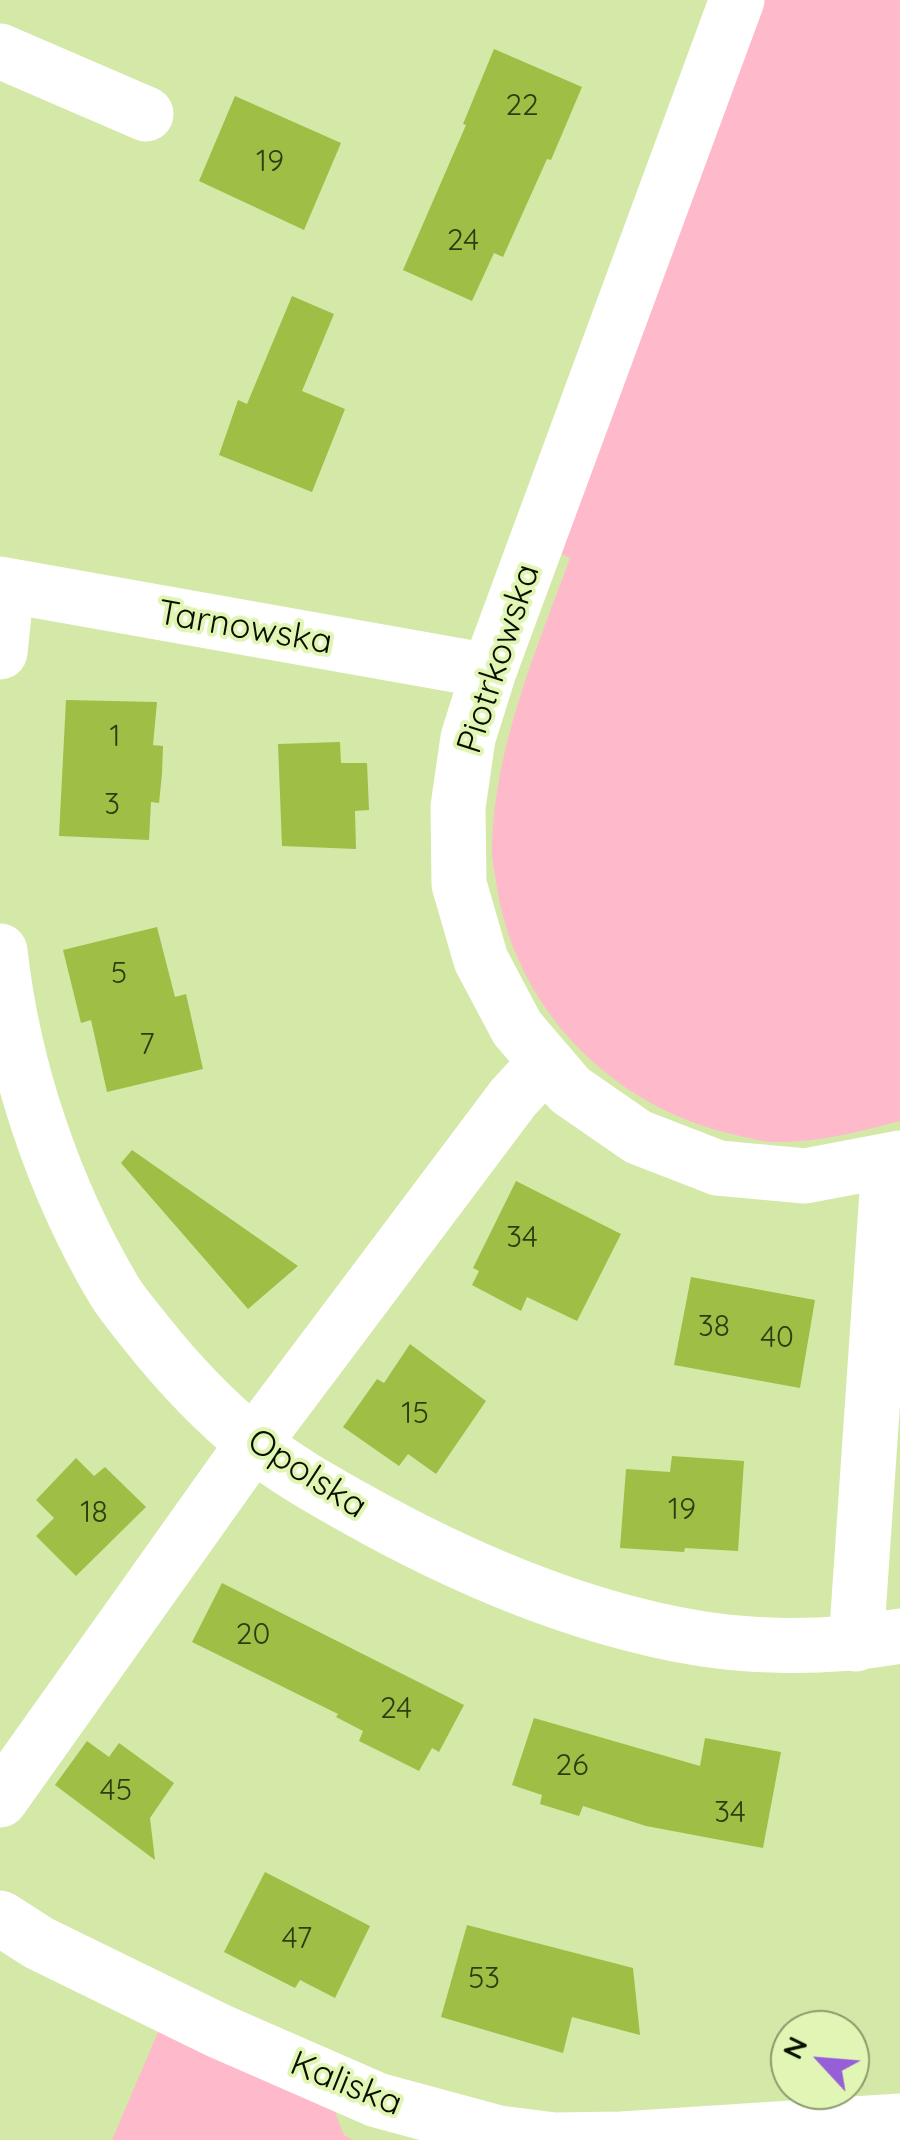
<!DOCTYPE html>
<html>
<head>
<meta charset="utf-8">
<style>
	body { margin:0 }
	#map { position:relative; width:900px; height:2140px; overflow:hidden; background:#d4e9a8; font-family:Quicksand,sans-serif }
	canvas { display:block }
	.north { position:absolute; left:770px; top:2010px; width:100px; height:100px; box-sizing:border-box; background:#e1f6b5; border:2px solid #8b9a6d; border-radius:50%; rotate:296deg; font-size:28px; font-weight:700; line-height:40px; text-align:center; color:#0a1000 }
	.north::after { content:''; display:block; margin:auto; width:35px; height:45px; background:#965fd7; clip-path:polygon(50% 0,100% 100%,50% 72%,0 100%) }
</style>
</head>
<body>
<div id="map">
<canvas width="900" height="2140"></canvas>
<div class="north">N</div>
</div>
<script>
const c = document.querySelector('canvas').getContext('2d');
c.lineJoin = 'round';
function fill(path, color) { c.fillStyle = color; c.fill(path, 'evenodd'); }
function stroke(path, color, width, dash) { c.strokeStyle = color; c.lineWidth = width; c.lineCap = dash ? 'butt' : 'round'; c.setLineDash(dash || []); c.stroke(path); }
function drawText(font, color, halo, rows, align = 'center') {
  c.font = font + ' Quicksand,sans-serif'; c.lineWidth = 8; c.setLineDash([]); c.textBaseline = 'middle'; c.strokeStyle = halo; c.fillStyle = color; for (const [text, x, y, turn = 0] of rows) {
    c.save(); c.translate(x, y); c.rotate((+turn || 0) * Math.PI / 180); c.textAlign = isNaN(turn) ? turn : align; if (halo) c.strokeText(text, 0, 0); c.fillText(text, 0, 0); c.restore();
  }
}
fill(new Path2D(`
	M760,0H900V1121C858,1132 817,1143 773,1142C761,1142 748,1137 736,1135C612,1108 513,1007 496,881C494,869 491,856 492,843C496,743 536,651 570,558L556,552Z
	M161,2025L330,2099L344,2135L353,2140H112Z`), '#feb9cb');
fill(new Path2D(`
	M494,49L582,87L551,160L547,159L503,257L494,253L472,301L403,270L466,125L463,124Z
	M235,96L341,143L304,230L199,181Z
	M292,296L334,314L302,391L345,409L312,492L219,455L238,400L247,404Z
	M66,700L157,702L153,745L163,746L162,774L159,803L151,802L149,840L59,836Z
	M340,742L341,763H367L369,810L355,811L356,849L282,846L278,744Z
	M157,927L175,997L186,994L203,1069L107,1092L91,1020L81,1023L63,950Z
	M132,1150L298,1266L248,1309L121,1163Z
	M516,1181L621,1234L577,1321L527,1297L521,1311L472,1285L479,1271L473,1268Z
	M691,1277L815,1300L800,1388L674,1365Z
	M410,1344L486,1401L436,1474L408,1454L399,1466L343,1427L377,1379L384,1383Z
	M672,1456L744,1461L738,1551L685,1548L684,1552L620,1548L626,1469L670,1472Z
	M76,1458L94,1476L105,1467L146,1507L76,1576L36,1536L54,1518L36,1500Z
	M222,1583L464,1705L439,1752L432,1748L419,1771L359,1741L363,1731L336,1717L338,1714L192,1642Z
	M534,1718L700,1766L705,1738L781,1752L763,1848L646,1826L583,1806L579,1816L540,1804L542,1795L512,1785Z
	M87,1741L109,1757L119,1743L174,1783L150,1818L155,1860L55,1785Z
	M265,1872L370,1926L335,1998L300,1980L295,1988L224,1952Z
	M467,1925L633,1968L640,2035L572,2017L563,2053L441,2017Z`), '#9ebe46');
stroke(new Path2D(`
	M737,0L489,671L468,738L458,807L459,884L481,960L517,1028L570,1090L638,1137L718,1168L805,1176L900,1158
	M0,51L146,114
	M0,584L489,671
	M0,652L7,586
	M0,951C13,1068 54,1190 115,1292C124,1306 136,1320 147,1334C178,1373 213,1410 252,1442C282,1467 319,1488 353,1507C454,1564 561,1611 675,1634C748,1649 827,1649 900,1636
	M856,1644L889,1163
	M0,1800L253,1444L513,1098L546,1062
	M0,1918L39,1943L219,2031L377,2100L499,2133L554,2140L622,2139L900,2121`), '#fff', 55);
drawText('30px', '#2f3c12', null, [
	["22",522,106],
	["19",270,162],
	["24",463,241],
	["1",115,737],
	["3",112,805],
	["5",119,974],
	["7",147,1045],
	["34",522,1238],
	["38",714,1327],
	["40",777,1338],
	["15",415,1414],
	["19",682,1510],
	["18",94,1513],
	["20",253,1635],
	["24",396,1709],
	["26",572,1766],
	["45",116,1791],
	["34",730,1813],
	["47",297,1939],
	["53",484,1979]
]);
drawText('35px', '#0a1000', '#e1f6b5', [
	["Tarnowska",245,628,10],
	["Piotrkowska",499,659,-72],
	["Opolska",307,1474,33],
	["Kaliska",346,2084,22]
]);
</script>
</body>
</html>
